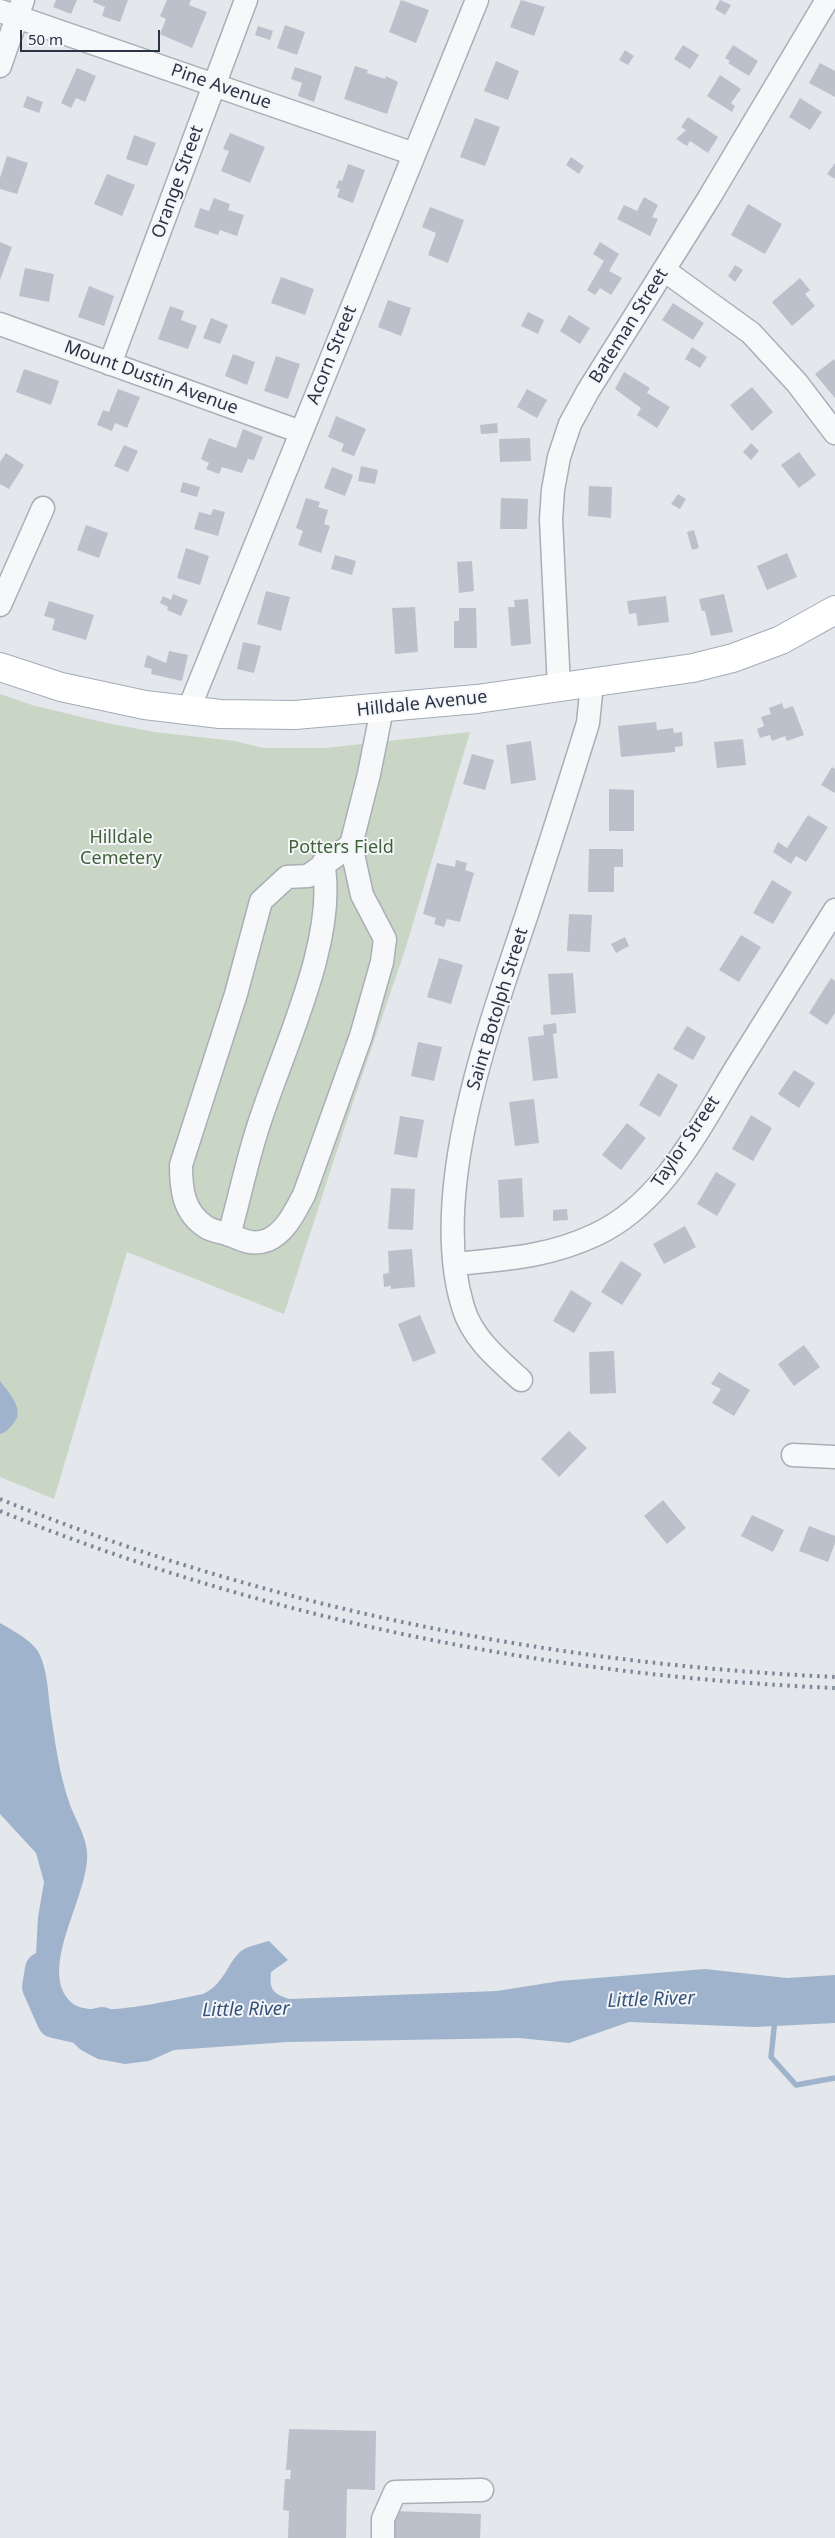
<!DOCTYPE html>
<html>
<head>
<meta charset="utf-8">
<style>
	body { margin:0 }
	#map { position:relative; width:835px; height:2538px; overflow:hidden; background:#e4e7ec; font-family:"Noto Sans",sans-serif }
	canvas { display:block }
	.scale { position:absolute; left:20px; top:30px; width:140px; height:22px; box-sizing:border-box; border:2px solid #2b3445; border-top:0; padding-left:6px; font-size:15px; line-height:18px; white-space:nowrap; color:#2b3445; -webkit-text-stroke:4px #f4f6f9; paint-order:stroke }
</style>
</head>
<body>
<div id="map">
<canvas width="835" height="2538"></canvas>
<div class="scale">50 m</div>
</div>
<script>
const c = document.querySelector('canvas').getContext('2d');
c.lineJoin = 'round';
function fill(path, color) { c.fillStyle = color; c.fill(path, 'evenodd'); }
function stroke(path, color, width, dash) { c.strokeStyle = color; c.lineWidth = width; c.lineCap = dash ? 'butt' : 'round'; c.setLineDash(dash || []); c.stroke(path); }
function drawText(font, color, halo, rows, align = 'center') {
  c.font = font + ' "Noto Sans",sans-serif'; c.lineWidth = 4; c.setLineDash([]); c.textBaseline = 'middle'; c.strokeStyle = halo; c.fillStyle = color; for (const [text, x, y, turn = 0] of rows) {
    c.save(); c.translate(x, y); c.rotate((+turn || 0) * Math.PI / 180); c.textAlign = isNaN(turn) ? turn : align; if (halo) c.strokeText(text, 0, 0); c.fillText(text, 0, 0); c.restore();
  }
}
fill(new Path2D(`
	M0,694L32,705L102,722L154,732L235,741L263,748H325L470,732L405,950L345,1126L284,1314L127,1252L54,1499L0,1477Z`), '#c9d6c5');
fill(new Path2D(`
	M0,1381C9,1393 27,1411 12,1425C9,1429 5,1433 0,1434Z
	M0,1623C12,1630 32,1640 39,1653C47,1669 48,1691 50,1709C55,1741 59,1774 70,1805C76,1821 85,1834 87,1851C91,1894 35,1970 72,2003C92,2020 177,1999 203,1994C227,1983 228,1957 246,1948C253,1945 262,1943 269,1941L288,1960L271,1972C269,1989 273,1994 289,1999L497,1991L560,1981L705,1969L787,1978L835,1975V2023L755,2027L629,2022L569,2043L519,2038L288,2042L174,2050L149,2061L125,2064L98,2059L81,2050L66,2036L34,1990L38,1917L44,1882L36,1853L0,1814Z`), '#9fb4cc');
stroke(new Path2D(`
	M775,2019L771,2057L796,2085L835,2078`), '#9fb4cc', 5.5);
stroke(new Path2D(`
	M42,1969L39,1987L54,2021L85,2028L102,2024`), '#9fb4cc', 34);
fill(new Path2D(`
	M56,0H77L71,14L53,7Z
	M93,0H128L120,22L102,16L105,7L93,2Z
	M167,0H191L189,5L207,12L192,48L160,34L166,19L160,16Z
	M401,0L429,10L416,43L389,32Z
	M521,0L545,7L534,36L510,27Z
	M720,0L731,5L725,15L715,9Z
	M285,25L305,32L297,55L277,48Z
	M258,26L273,31L270,40L255,35Z
	M683,45L699,55L690,69L674,59Z
	M733,45L758,61L749,76L728,63L730,61L725,58Z
	M625,50L634,56L628,65L619,60Z
	M496,61L519,71L508,100L484,91Z
	M820,63L835,71V97L809,83Z
	M355,66L368,70L367,73L385,79L386,76L398,82L387,114L344,99Z
	M295,67L322,76L314,102L298,96L302,83L291,79Z
	M77,68L96,76L85,102L76,98L71,108L61,103Z
	M720,75L741,89L731,103L735,106L732,112L707,96Z
	M27,96L43,102L39,113L23,107Z
	M800,98L822,112L810,130L789,117Z
	M688,117L718,137L708,153L690,141L687,146L676,139L686,130L681,127Z
	M475,118L500,127L485,166L460,157Z
	M230,133L265,147L250,183L221,171L229,151L223,149Z
	M134,135L156,143L147,166L126,159Z
	M7,156L28,163L17,194L0,189V178Z
	M571,157L584,166L579,174L566,165Z
	M835,163V179L827,174Z
	M348,164L365,170L353,203L337,197L340,189L336,188L339,180L342,181Z
	M107,174L135,185L122,216L94,204Z
	M644,197L658,205L652,217L658,219L650,236L617,219L624,205L637,211Z
	M214,198L230,204L228,210L244,215L237,236L220,230L218,235L194,227L200,208L209,211Z
	M748,204L782,224L765,254L731,235Z
	M430,207L464,220L448,263L428,255L436,233L422,227Z
	M0,242L12,247L0,280Z
	M600,242L619,254L609,271L622,278L611,295L600,288L595,295L587,290L604,261L593,254Z
	M735,265L743,270L735,282L728,276Z
	M25,268L54,274L49,302L19,296Z
	M281,277L314,289L305,315L271,303Z
	M800,278L810,290L805,294L815,306L792,326L772,302Z
	M89,286L114,296L104,326L78,317Z
	M388,300L411,308L401,336L378,327Z
	M673,303L704,323L693,340L662,320Z
	M170,306L184,311L181,320L197,326L188,349L158,339Z
	M528,312L544,320L538,334L521,326Z
	M569,315L590,328L580,344L560,331Z
	M211,318L228,325L220,344L203,338Z
	M692,347L707,357L700,368L685,359Z
	M233,354L255,362L247,385L225,376Z
	M276,356L300,364L288,399L264,391Z
	M834,359L835,361V398L815,374Z
	M24,369L59,381L51,405L16,392Z
	M624,372L650,388L647,393L670,407L657,428L637,415L641,408L615,389Z
	M752,387L773,412L752,431L730,405Z
	M118,389L140,397L127,428L115,423L112,431L97,425L103,410L109,412Z
	M527,389L547,400L537,418L517,407Z
	M336,416L366,429L354,456L341,451L344,444L328,437Z
	M497,423L498,433L481,434L480,425Z
	M243,429L263,437L254,460L248,459L242,473L222,467L219,474L206,469L209,463L201,459L209,438L236,448Z
	M530,438L531,461L500,462L499,439Z
	M751,443L759,451L751,460L743,452Z
	M124,445L138,451L128,472L114,466Z
	M799,452L816,475L799,488L781,465Z
	M6,453L24,465L9,489L0,484V462Z
	M361,466L378,470L375,484L358,481Z
	M332,467L353,475L345,496L324,488Z
	M183,482L200,487L197,497L180,492Z
	M589,486L612,487L611,518L588,516Z
	M678,494L686,499L680,509L671,504Z
	M306,498L320,502L318,507L328,510L324,524L330,526L321,553L298,545L303,531L296,528Z
	M501,498L528,499L527,529H500Z
	M213,509L225,512L218,536L194,529L199,512L211,515Z
	M86,525L108,533L99,558L77,550Z
	M694,530L699,548L692,550L687,532Z
	M186,548L209,556L200,585L177,578Z
	M787,553L797,577L767,590L757,566Z
	M335,555L356,561L352,575L331,569Z
	M472,561L474,591L459,593L457,562Z
	M266,591L290,597L281,631L257,624Z
	M173,594L188,600L181,616L167,610L168,607L160,603L163,596L171,600Z
	M724,594L733,632L711,636L705,611H702L699,599Z
	M666,596L669,622L638,626L636,613L629,614L627,601Z
	M528,599L531,644L511,646L508,607H515L514,600Z
	M49,601L94,615L86,640L52,630L55,619L44,616Z
	M415,607L418,652L395,654L392,608Z
	M459,608H476L477,648H454V621H459Z
	M243,642L261,646L254,673L237,669Z
	M169,651L188,655L182,681L151,674L152,669L144,667L147,655L166,663Z
	M782,703L784,709L793,706L804,735L787,741L785,736L772,741L770,735L760,738L757,729L764,726L761,717L771,714L769,708Z
	M656,722L657,730L673,728L674,733L682,732L683,746L675,747V752L621,757L618,726Z
	M743,739L746,765L717,768L714,742Z
	M531,741L536,780L511,784L506,745Z
	M472,754L494,760L485,790L463,784Z
	M832,767L835,769V793L821,785Z
	M609,789L634,790V831H609Z
	M808,815L828,827L806,862L796,856L791,864L773,852L778,842L787,848Z
	M589,849H623V867H614V892H588Z
	M456,860L467,863L465,870L474,873L460,922L447,919L444,927L434,924L436,918L423,914L437,863L455,867Z
	M772,880L792,892L773,924L753,913Z
	M569,914L592,915L590,952L567,951Z
	M741,935L761,947L739,982L719,970Z
	M625,937L629,946L616,953L611,944Z
	M439,958L463,965L451,1004L427,997Z
	M573,973L576,1013L551,1015L548,974Z
	M831,978L835,981V1013L827,1025L809,1013Z
	M556,1023L557,1033L553,1034L558,1078L533,1081L528,1037L544,1035L543,1025Z
	M687,1026L706,1037L693,1060L673,1049Z
	M418,1042L442,1047L434,1081L411,1076Z
	M794,1070L815,1083L799,1108L778,1094Z
	M658,1073L678,1085L660,1117L639,1105Z
	M534,1099L539,1143L515,1146L509,1102Z
	M751,1115L772,1128L753,1161L732,1149Z
	M400,1116L424,1120L417,1158L394,1154Z
	M627,1123L646,1138L621,1170L602,1155Z
	M716,1172L736,1184L717,1216L697,1204Z
	M522,1178L524,1217L500,1218L498,1180Z
	M391,1188L415,1189L413,1230L388,1229Z
	M567,1209L568,1220L553,1221V1210Z
	M685,1226L696,1247L664,1264L653,1244Z
	M412,1249L415,1287L391,1289V1286L384,1287L383,1274L389,1273L388,1251Z
	M621,1261L642,1274L622,1305L601,1292Z
	M571,1290L592,1303L574,1333L553,1321Z
	M420,1315L436,1353L413,1362L398,1324Z
	M804,1345L820,1367L794,1386L778,1364Z
	M614,1351L616,1393L590,1394L589,1352Z
	M719,1372L750,1390L734,1416L712,1403L721,1389L711,1384Z
	M569,1431L587,1448L559,1477L541,1459Z
	M663,1500L686,1528L667,1544L644,1516Z
	M752,1515L784,1530L773,1552L741,1536Z
	M809,1526L835,1536V1543L828,1562L799,1551Z
	M289,2429L376,2431L375,2490L347,2489L346,2538H288L289,2511L283,2510L285,2479H290L291,2470H286Z
	M393,2511L481,2514L480,2538H392Z`), '#bbc0ca');
const minor = new Path2D(`
	M0,11L414,154
	M0,66L23,0
	M664,270L751,333L797,383L835,433
	M0,324L301,432
	M110,364L246,0
	M0,605L43,508
	M559,688L551,519L553,490L559,457L570,424L588,391L709,198L827,0
	M188,711L477,0
	M351,845L308,876L287,877L261,901L236,994L181,1165C181,1189 183,1212 206,1227C212,1231 221,1232 228,1234C242,1240 252,1246 268,1240C286,1232 295,1211 304,1195L361,1036L382,962L385,939L362,895L351,845L369,774L382,709
	M229,1235C240,1197 247,1159 260,1121C283,1049 338,938 323,863
	M456,1264C506,1259 548,1257 595,1235C665,1203 702,1122 741,1060C772,1010 804,960 835,910
	M521,1380C498,1359 472,1338 463,1307C428,1193 489,1027 526,917C547,853 568,788 588,723L592,684
	M793,1455L835,1457
	M383,2538V2519L395,2492L482,2490`);
const major = new Path2D(`
	M0,667L61,687L145,705L220,714L295,715L477,699L693,668L733,658L781,640L835,610`);
stroke(minor, '#a9aeb7', 25);
stroke(major, '#a3abb8', 30);
stroke(minor, '#f7f8fa', 22);
stroke(major, '#fff', 28);
stroke(new Path2D(`
	M0,1499C265,1607 550,1664 835,1677
	M0,1511C264,1619 550,1676 835,1688`), '#7d8696', 4, [2.5, 5]);
drawText('18px', '#2b3445', '#f4f6f9', [
	["Pine Avenue",221,87,19],
	["Orange Street",178,182,-70],
	["Bateman Street",629,326,-58],
	["Acorn Street",332,355,-68],
	["Mount Dustin Avenue",151,378,20],
	["Hilldale Avenue",422,704,-6],
	["Saint Botolph Street",498,1009,-73],
	["Taylor Street",686,1142,-56]
]);
drawText('18px', '#3f6138', '#f4f6f9', [
	["Hilldale",121,838],
	["Cemetery",121,859],
	["Potters Field",341,848]
]);
drawText('italic 19px', '#34527a', '#f4f6f9', [
	["Little River",651,2000,-2],
	["Little River",246,2010,-1]
]);
</script>
</body>
</html>
